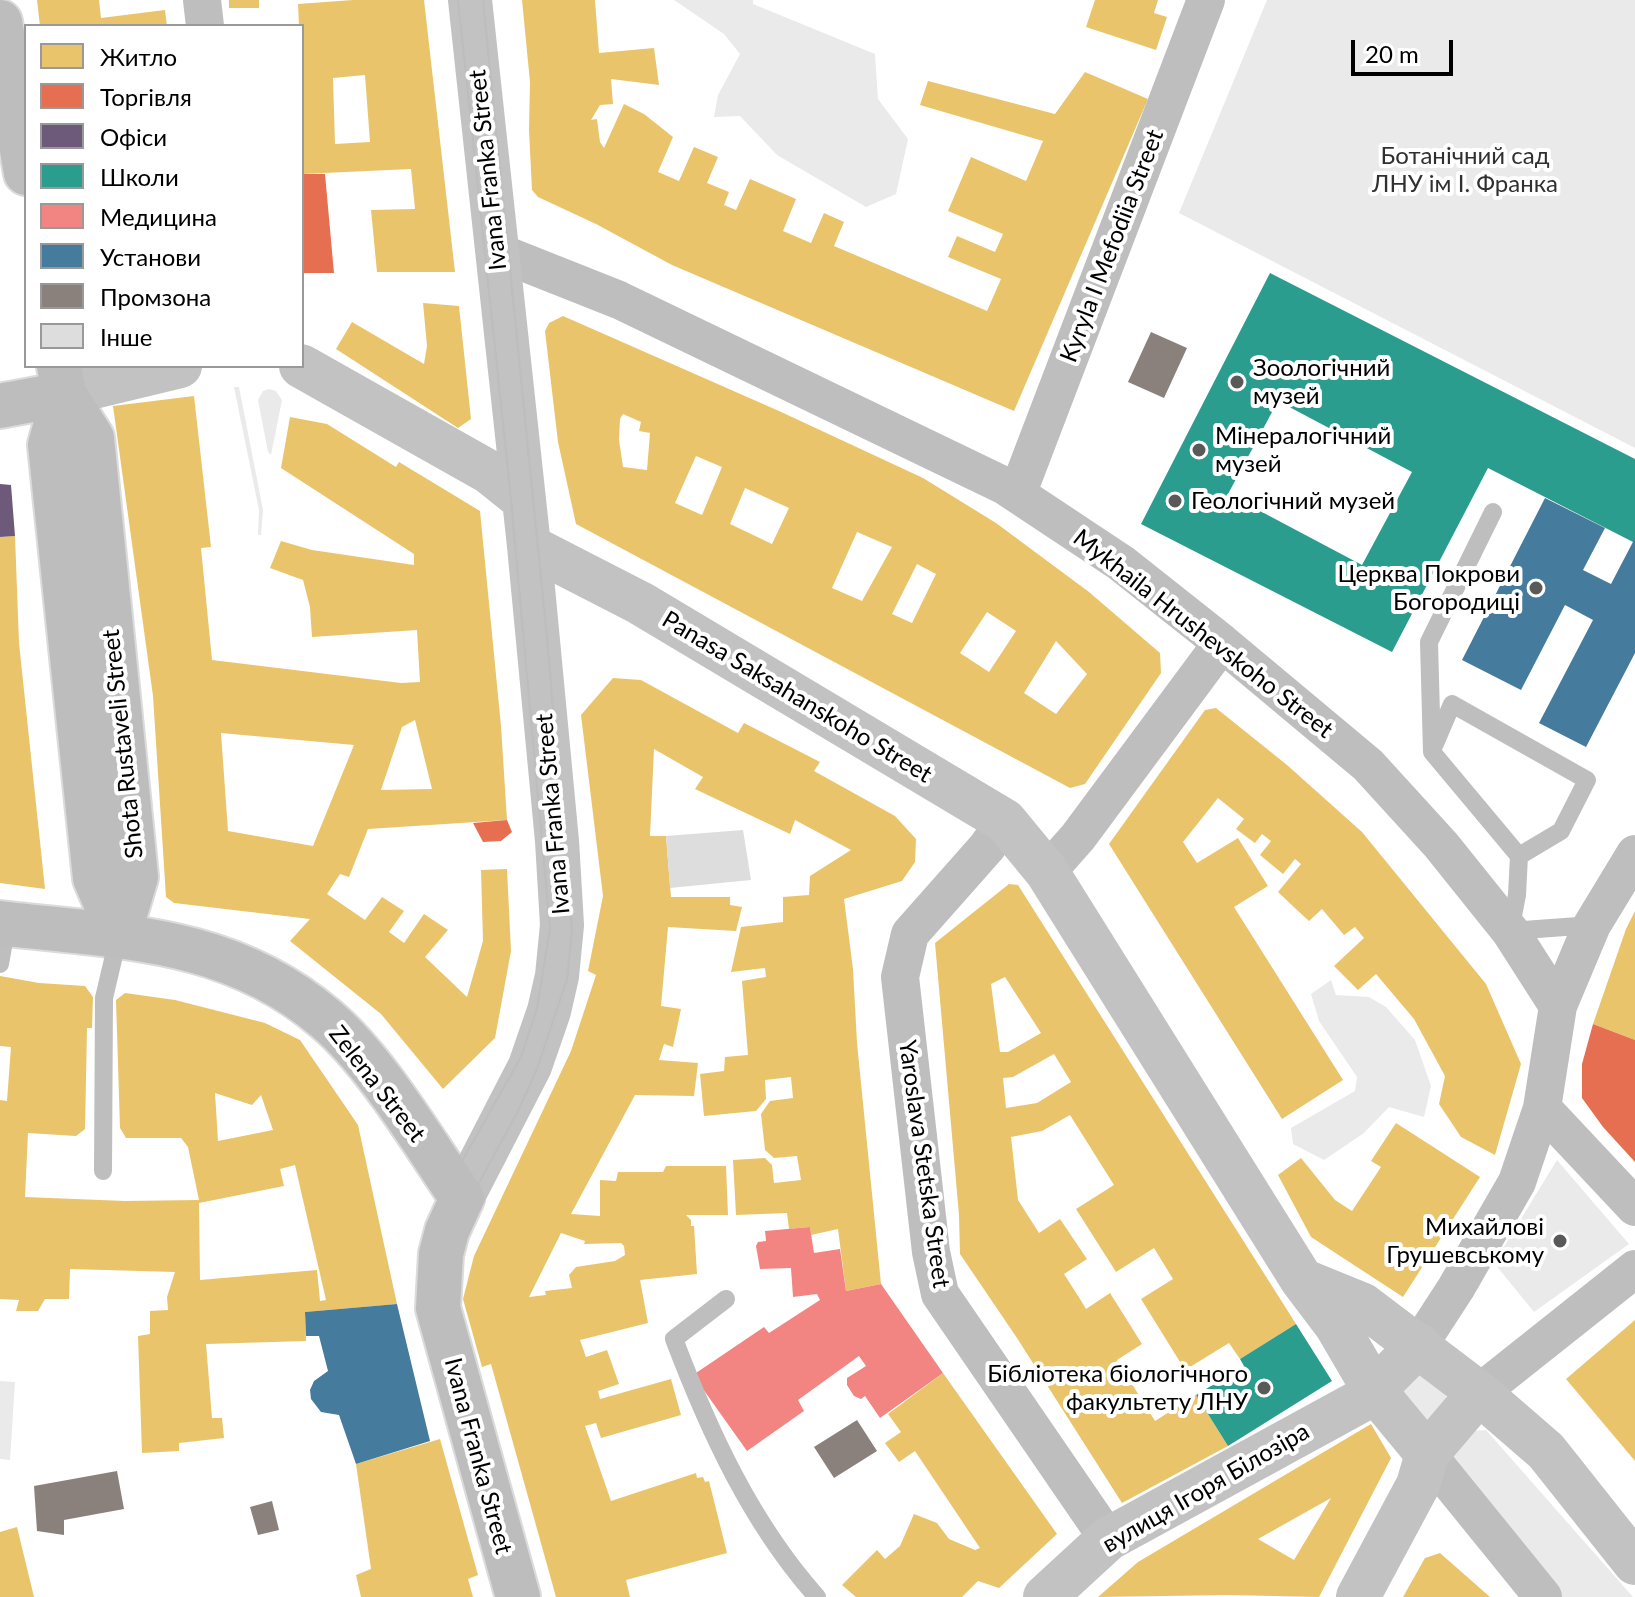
<!DOCTYPE html>
<html>
<head>
<meta charset="utf-8">
<style>
	body { margin:0 }
	#map { position:relative; width:1635px; height:1597px; overflow:hidden; background:#fff; font-family:Lato,sans-serif }
	canvas { display:block }
	.legend { position:absolute; left:24px; top:24px; width:280px; height:344px; box-sizing:border-box; background:#fff; border:2px solid #999; margin:0; padding:10px 14px; list-style:none; font-size:24px; color:#000 }
	.legend li { display:flex; align-items:center; gap:16px; height:40px }
	.legend b { width:40px; border:2px solid #999 }
	.scale { position:absolute; left:1351px; top:40px; width:102px; height:36px; box-sizing:border-box; border:4px solid #000; border-top:0; padding-left:10px; font-size:24px; line-height:28px; white-space:nowrap; color:#000; -webkit-text-stroke:6px #fff; paint-order:stroke }
</style>
</head>
<body>
<div id="map">
<canvas width="1635" height="1597"></canvas>
<ul class="legend">
<li><b style="height:22px;background:#e9c46a"></b>Житло</li>
<li><b style="height:22px;background:#e76f51"></b>Торгівля</li>
<li><b style="height:22px;background:#6d597a"></b>Офіси</li>
<li><b style="height:22px;background:#2a9d8f"></b>Школи</li>
<li><b style="height:22px;background:#f28482"></b>Медицина</li>
<li><b style="height:22px;background:#457b9d"></b>Установи</li>
<li><b style="height:22px;background:#8a817c"></b>Промзона</li>
<li><b style="height:22px;background:#ddd"></b>Інше</li>
</ul>
<div class="scale">20 m</div>
</div>
<script>
const c = document.querySelector('canvas').getContext('2d');
c.lineJoin = 'round';
function fill(path, color) { c.fillStyle = color; c.fill(path, 'evenodd'); }
function stroke(path, color, width, dash) { c.strokeStyle = color; c.lineWidth = width; c.lineCap = dash ? 'butt' : 'round'; c.setLineDash(dash || []); c.stroke(path); }
function drawText(font, color, halo, rows, align = 'center') {
  c.font = font + ' Lato,sans-serif'; c.lineWidth = 8; c.setLineDash([]); c.textBaseline = 'middle'; c.strokeStyle = halo; c.fillStyle = color; for (const [text, x, y, turn = 0] of rows) {
    c.save(); c.translate(x, y); c.rotate((+turn || 0) * Math.PI / 180); c.textAlign = isNaN(turn) ? turn : align; if (halo) c.strokeText(text, 0, 0); c.fillText(text, 0, 0); c.restore();
  }
}
fill(new Path2D(`
	M674,0H753V4L875,54L878,99L908,139L896,194L866,207L777,155L740,116L714,117L718,95L740,54L724,34Z
	M1267,0H1635V448L1179,213Z
	M234,387H239L263,510L261,535H258L259,510Z
	M269,389L276,391L282,400L271,455L268,452L258,400L263,391Z
	M1331,980L1336,995L1369,997L1386,1007L1415,1040L1431,1086L1424,1117L1389,1107L1364,1133L1324,1160L1293,1144L1291,1128L1355,1091L1357,1077L1319,1021L1311,994Z
	M1557,1160L1629,1244L1534,1312L1494,1263Z
	M1415,1372L1446,1389V1402L1429,1421L1404,1414L1403,1379Z
	M0,1381L15,1382L10,1460L0,1459Z
	M1486,1430L1633,1597H1556L1446,1464L1470,1431Z`), '#eaeaea');
fill(new Path2D(`
	M37,0H99L101,18L165,10L167,26H40Z
	M229,0H259V8H229Z
	M353,0H424L455,272H377L371,210L415,209L411,169L302,174V26H299L298,4ZM365,75L370,142L335,144L333,78Z
	M522,0H595L599,53L654,48L659,85L611,79L613,104L600,105L591,120L597,119L600,142L604,148L624,104L644,114L673,137L658,172L679,181L694,147L718,157L707,183L729,192L724,205L736,210L750,179L796,199L783,231L811,243L824,213L844,222L834,246L987,311L1001,279L948,257L957,236L995,252L1003,234L948,211L971,157L1026,181L1043,141L920,105L928,81L1055,114L1085,72L1148,99L1014,411L672,265L596,224L538,197L532,190L529,130L530,82Z
	M1095,0H1158L1154,13L1167,17L1156,50L1086,27Z
	M423,303L459,306L471,419L458,428L336,349L352,322L424,364L427,346Z
	M563,316L779,411L923,478L996,523L1089,592L1160,653L1161,673L1085,784L1070,788L576,524L558,442L545,331L549,323ZM623,414L641,422L639,431L650,433L647,470L623,467L619,440L620,419ZM696,456L722,467L702,515L675,503ZM745,488L789,508L772,544L730,524ZM857,532L892,547L862,601L832,588ZM917,564L936,574L912,623L892,614ZM987,612L1016,631L989,672L960,653ZM1056,641L1087,674L1056,714L1024,693Z
	M194,396L211,547L201,548L212,660L401,683L420,682L417,630L312,637L310,607L303,580L270,568L281,541L312,550L414,565V554L281,468L290,417L327,424L396,467L399,462L480,511L501,726L507,820L368,829L349,877L340,874L327,894L365,920L382,897L404,911L389,932L404,943L424,914L448,930L425,957L467,997L483,941L481,870L507,869L511,951L495,1038L443,1089L381,1014L290,941L310,919L174,903L166,897L153,696L113,406ZM415,720L432,789L381,790L402,727ZM221,733L354,745L313,846L228,831Z
	M15,536L19,643L45,889L0,883V537Z
	M613,678L641,680L738,733L744,723L820,762L814,771L895,816L916,839L915,862L902,881L844,899L853,969L857,1043L881,1284L846,1291L838,1229L811,1235L810,1227L789,1229L787,1213L736,1215L733,1160L765,1158L772,1165L774,1183L801,1180L797,1156L774,1158L765,1150L761,1114L770,1101L793,1098L791,1077L765,1080L766,1099L756,1111L704,1116L700,1074L724,1071L725,1057L748,1055L742,981L766,977L765,968L731,972L741,927L783,922V897L809,895L810,876L851,850L795,820L790,834L695,789L703,777L654,749L650,836H666L671,897H730V905L742,907L736,931L668,927L661,1006L681,1009L673,1047L664,1044L659,1060L698,1063L694,1096L635,1095L571,1214L600,1216V1180L616,1181L618,1172H663L666,1166H726L728,1215H686L691,1220V1226H694L697,1274L640,1280L648,1323L580,1340L586,1357L607,1350L619,1384L598,1391L600,1399L671,1379L681,1415L601,1438L596,1423L585,1426L611,1501L696,1473L697,1478L703,1477L705,1482L709,1481L727,1553L626,1580L630,1597H556L491,1364L482,1367L463,1299L474,1256L571,1051L596,975L588,971L603,896L581,715ZM561,1233L585,1241L584,1244L621,1243L624,1246L625,1255L615,1261L576,1267L569,1275L572,1288L545,1291L546,1295L529,1297Z
	M1216,708L1287,765L1362,832L1486,984L1521,1064L1495,1155L1461,1137L1439,1104L1445,1076L1414,1019L1376,974L1358,990L1334,966L1364,938L1355,927L1344,935L1322,909L1309,921L1297,910L1278,892L1301,864L1295,859L1283,874L1260,855L1271,841L1262,834L1255,843L1236,829L1244,819L1218,798L1183,842L1197,863L1238,838L1268,886L1234,907L1343,1080L1282,1119L1109,844L1205,710Z
	M1009,884L1018,885L1296,1324L1240,1359L1229,1343L1185,1370L1141,1299L1173,1279L1154,1248L1116,1272L1076,1209L1114,1185L1070,1115L1042,1131L1011,1137L1018,1200L1039,1233L1060,1219L1087,1259L1064,1274L1080,1299L1086,1309L1110,1293L1142,1344L1117,1360L1155,1421L1196,1395L1228,1446L1122,1503L1017,1338L960,1254L959,1215L935,943ZM1005,977L1041,1033L1008,1052H1000L991,984ZM1054,1054L1071,1082L1037,1103L1006,1108L1003,1078L1013,1077Z
	M1635,911V1040L1593,1024L1626,929Z
	M0,976L39,983L85,986L93,997L92,1028H87L85,1129L76,1136L28,1133L25,1197L125,1201L199,1200L188,1147L181,1138H126L120,1128L116,1000L125,993L175,1000L265,1023L300,1040L358,1125L397,1304L305,1312L306,1341L206,1344L212,1418H222L224,1438L179,1443V1451L142,1453L138,1336L150,1334V1311L168,1310L167,1297L175,1272L70,1269L69,1299H45L38,1311H16L19,1300L0,1299V1100L7,1101L11,1047L0,1046ZM215,1093L252,1105L261,1095L273,1130L218,1141ZM295,1165L326,1300L320,1301L317,1270L200,1280L199,1203L284,1186L280,1169Z
	M1396,1123L1480,1177L1403,1297L1311,1237L1278,1175L1301,1158L1335,1200L1352,1211L1381,1167L1371,1161Z
	M1635,1320V1461L1566,1379Z
	M943,1373L1057,1534L999,1588L978,1581L962,1597H856L842,1585L877,1550L885,1559L900,1546L914,1514L937,1523L949,1539L975,1550L980,1548L915,1451L899,1462L885,1443L901,1432L888,1414Z
	M1371,1424L1391,1458L1319,1597L1228,1595L1098,1597L1138,1562ZM1331,1498L1294,1560L1258,1539Z
	M440,1439L478,1575L468,1579L473,1597H361L356,1575L371,1569L356,1464Z
	M17,1527L34,1597H0V1532Z
	M1440,1553L1490,1597H1403L1425,1558Z`), '#e9c46a');
fill(new Path2D(`
	M302,174H325L334,273H302Z
	M507,820L512,832L501,841L483,842L473,823Z
	M1593,1024L1635,1040V1162L1603,1127L1582,1098V1064Z`), '#e76f51');
fill(new Path2D(`
	M0,484L11,485L15,536L0,537Z`), '#6d597a');
fill(new Path2D(`
	M1270,273L1635,459V543L1488,468L1392,652L1141,524ZM1278,401L1412,472L1362,565L1228,494Z
	M1296,1324L1332,1381L1228,1446L1196,1395L1244,1366L1240,1359Z`), '#2a9d8f');
fill(new Path2D(`
	M810,1227L814,1253L840,1249L846,1291L881,1284L943,1373L880,1418L865,1396L861,1399L854,1396L847,1385V1378L866,1366L859,1356L798,1400L804,1411L747,1451L693,1375L764,1327L769,1333L820,1300L817,1294L793,1297L791,1268L760,1269L756,1246L758,1242L766,1241L765,1231Z`), '#f28482');
fill(new Path2D(`
	M1545,498L1605,528L1583,570L1611,584L1635,538V653L1586,747L1539,723L1593,620L1565,605L1521,690L1462,660Z
	M397,1304L430,1441L356,1464L339,1415L321,1412L311,1399L310,1390L314,1381L328,1371L319,1336H306L305,1312Z`), '#457b9d');
fill(new Path2D(`
	M1151,332L1187,348L1164,398L1128,382Z
	M857,1420L877,1451L834,1478L814,1447Z
	M117,1471L124,1509L64,1520V1535L37,1531L34,1486Z
	M272,1501L279,1530L258,1535L250,1507Z`), '#8a817c');
fill(new Path2D(`
	M743,830L751,880L670,888L666,836Z`), '#ddd');
const primary = new Path2D(`
	M0,22L26,173
	M59,366L64,394L92,438L136,877L119,934
	M64,394L50,445L95,878L119,934
	M0,406L64,394
	M0,923C120,937 229,936 326,1019C376,1061 424,1143 462,1198L447,1231L441,1254L438,1308L518,1597`);
stroke(primary, '#dbdbdb', 48);
stroke(new Path2D(`
	M1493,512L1429,642L1432,752L1519,856L1517,895L1510,931L1592,925
	M1434,746L1452,704L1587,780L1561,831L1519,856
	M0,964L7,924
	M103,1171L104,998L119,934
	M726,1299L674,1339C709,1431 751,1523 817,1597`), '#bebebe', 18);
stroke(new Path2D(`
	M202,0L205,26
	M498,252L619,300L1005,486L1121,563L1222,643L1368,765L1441,845L1510,931L1558,1006
	M1018,492L1206,0
	M1005,821L987,847L910,934L900,977L931,1252L940,1294L1108,1539
	M1047,872L1078,837L1222,643
	M1542,1108L1635,1207
	M1419,1345L1456,1288L1517,1182L1542,1108L1558,1006L1592,925L1635,854
	M1479,1393L1635,1269
	M1427,1454L1543,1597`), '#bebebe', 38);
stroke(new Path2D(`
	M301,366L489,472L524,500
	M64,394L180,366
	M529,546L640,603L1005,821L1047,872L1302,1280L1336,1325L1374,1390L1427,1454
	M462,1198L530,1066L549,1011L557,976L562,925L557,841L529,546L470,0
	M1304,1281L1363,1305L1479,1393L1546,1451L1635,1563
	M1045,1597L1108,1539L1366,1398L1419,1345
	M1358,1597L1418,1485L1427,1454L1479,1393`), '#c2c2c2', 44);
stroke(primary, '#bdbdbd', 44);
stroke(new Path2D(`
	M458,0L510,489L550,929L537,1008L521,1057L448,1186L433,1221L426,1249L424,1284L505,1597
	M483,0L547,638L572,931L567,979L537,1069L518,1111L472,1196L450,1249L445,1282L450,1314L534,1597`), '#bdbdbd', 2);
for (const [x, y, r, color] of [
	[1237,382,8,"#595959"],
	[1199,450,8,"#595959"],
	[1175,501,8,"#595959"],
	[1536,588,8,"#595959"],
	[1560,1241,8,"#595959"],
	[1264,1388,8,"#595959"]
]) { const dot = new Path2D(); dot.arc(x, y, r, 0, 2 * Math.PI); c.fillStyle = color; c.fill(dot); stroke(dot, '#fff', 3); }
drawText('24px', '#303030', '#fff', [
	["Ботанічний сад",1465,156],
	["ЛНУ ім І. Франка",1465,184]
]);
drawText('24px', '#000', '#fff', [
	["Ivana Franka Street",488,170,-96],
	["Kyryla I Mefodiia Street",1112,246,-69],
	["Mykhaila Hrushevskoho Street",1203,634,38],
	["Panasa Saksahanskoho Street",797,697,31],
	["Shota Rustaveli Street",123,744,-96],
	["Ivana Franka Street",553,814,-95],
	["Zelena Street",377,1084,52],
	["Yaroslava Stetska Street",924,1164,82],
	["Ivana Franka Street",478,1456,75],
	["вулиця Ігоря Білозіра",1206,1488,-30]
]);
drawText('24px', '#000', '#fff', [
	["Зоологічний",1253,368],
	["музей",1253,396],
	["Мінералогічний",1215,436],
	["музей",1215,464],
	["Геологічний музей",1191,501],
	["Церква Покрови",1520,574,"right"],
	["Богородиці",1520,602,"right"],
	["Михайлові",1544,1227,"right"],
	["Грушевському",1544,1255,"right"],
	["Бібліотека біологічного",1248,1374,"right"],
	["факультету ЛНУ",1248,1402,"right"]
], 'left');
</script>
</body>
</html>
